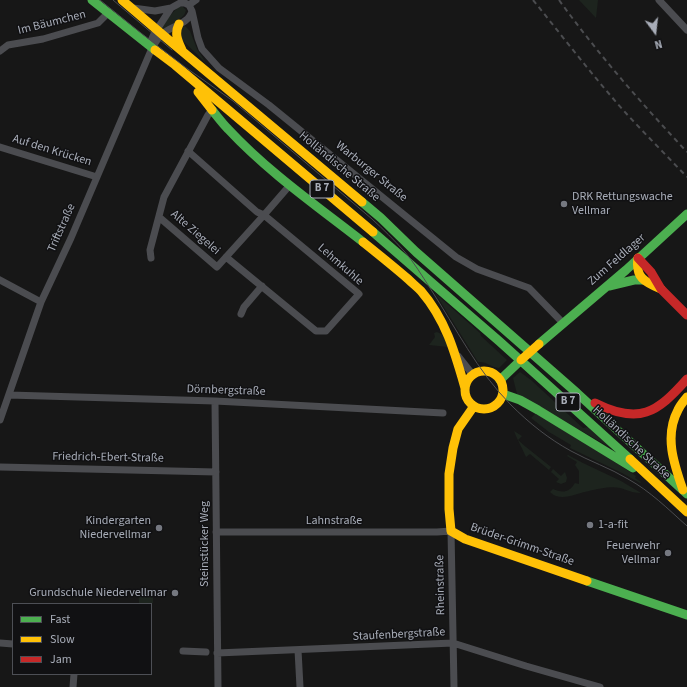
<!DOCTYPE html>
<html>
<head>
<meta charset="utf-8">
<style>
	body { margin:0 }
	#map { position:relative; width:687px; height:687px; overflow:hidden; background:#171717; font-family:"Source Sans 3",sans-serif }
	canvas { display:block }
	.legend { position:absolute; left:12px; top:603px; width:140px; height:72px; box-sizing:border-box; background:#111113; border:1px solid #4d4f55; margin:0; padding:5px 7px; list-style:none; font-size:12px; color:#a8adb8 }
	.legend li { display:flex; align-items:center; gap:8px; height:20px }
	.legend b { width:20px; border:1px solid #4d4f55 }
	.north { position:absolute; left:635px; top:12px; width:40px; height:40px; -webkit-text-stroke:3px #111113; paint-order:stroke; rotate:165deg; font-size:11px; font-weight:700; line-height:16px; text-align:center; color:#a8adb8 }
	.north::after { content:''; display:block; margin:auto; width:14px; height:18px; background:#a8adb8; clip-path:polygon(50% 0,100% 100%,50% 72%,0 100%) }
</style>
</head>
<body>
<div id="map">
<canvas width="687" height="687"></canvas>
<ul class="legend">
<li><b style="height:5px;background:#4caf50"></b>Fast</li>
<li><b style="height:5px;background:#ffc107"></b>Slow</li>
<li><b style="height:5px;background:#c62828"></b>Jam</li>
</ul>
<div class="north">N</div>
</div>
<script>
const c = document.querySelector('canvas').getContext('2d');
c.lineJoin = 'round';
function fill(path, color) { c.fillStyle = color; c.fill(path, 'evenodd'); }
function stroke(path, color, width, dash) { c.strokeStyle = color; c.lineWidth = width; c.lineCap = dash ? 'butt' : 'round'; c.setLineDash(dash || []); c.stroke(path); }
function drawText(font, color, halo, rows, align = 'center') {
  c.font = font + ' "Source Sans 3",sans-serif'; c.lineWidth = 3; c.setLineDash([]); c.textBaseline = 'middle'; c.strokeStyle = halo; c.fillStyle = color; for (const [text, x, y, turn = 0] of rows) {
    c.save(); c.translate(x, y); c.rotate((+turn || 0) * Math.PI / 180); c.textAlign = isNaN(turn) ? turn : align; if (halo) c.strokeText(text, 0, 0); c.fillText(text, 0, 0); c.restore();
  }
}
fill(new Path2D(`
	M579,0H598L596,18Z
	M178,7H183L186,10C185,13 185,14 183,16C180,19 166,29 163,29L162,27L168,18Z
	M185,26L190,31L197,49L206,63L180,38L181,27Z
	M435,293L480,333L481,336L507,360L499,368C490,367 487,361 478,362Z
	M437,332C444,334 445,340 448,347L429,345L435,337L434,333Z
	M520,372L531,380L583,428L588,427L613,449L517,394L513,378Z
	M536,413L621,466L636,476L635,478L641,482L640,483L622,473L570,448L571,445L549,432L531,418Z
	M514,431L522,436L518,440L526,447L551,467L549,470L530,454L526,457L516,436Z
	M568,455L583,463L621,481L641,493C632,493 628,490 620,488C611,486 598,489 589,491C576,493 561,503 550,492L553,489C562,493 569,493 575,483L579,484V471L575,465L577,462L567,456Z
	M553,469L561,476L565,472L567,478L566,482L561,484L556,482L559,479L551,472Z
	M138,589H150L153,596V603H139Z`), '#1d241e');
stroke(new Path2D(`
	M659,0L687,30
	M189,5L196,0
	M133,8L155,11L171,8
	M192,11L198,38L202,49L219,68L269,105L456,257L477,269L529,288L563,323
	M0,51L8,45L43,39L98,23L108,13
	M0,147L97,177
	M159,217L217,267L264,215L257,212L188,151
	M226,257L316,331H326L359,294L264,215L290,185
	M151,258L150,250L164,197L208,115L212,110
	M0,280L41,302
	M241,314L244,307L262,286
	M458,356L473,375
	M9,395L215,401L443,413
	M215,401L218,687
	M0,420L41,302L71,238L152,48C155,43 158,38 162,34C171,26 189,24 192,11L189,5L185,3H180L171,8L154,34L151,41L152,48
	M0,467L216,472
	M216,532H437L451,531L454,687
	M0,643L13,644
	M298,650L300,687
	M183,651L206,652
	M217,653L453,643L526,666L600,687
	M73,687L74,674`), '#4b4c50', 7);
stroke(new Path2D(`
	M92,0L155,50
	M212,110C217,116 222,123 228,129C268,172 317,206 363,242
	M362,202L381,218L416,252L577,393L687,494
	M373,232L499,341L630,459
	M609,286L634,280H643
	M539,344L626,270L687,214
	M500,380L521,360
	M503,394L520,400L538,410L633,468
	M587,581L687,615`), '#4caf50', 9);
stroke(new Path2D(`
	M122,0L170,41
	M179,24C174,34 178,41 182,50
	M170,41L362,202
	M155,50L175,65L373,232
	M198,92L212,110
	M363,242C378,254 393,266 408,279C412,283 417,287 421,291C446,320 455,353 465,388
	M638,258C635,278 645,282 661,289
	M465 390a19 19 0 1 1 38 0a19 19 0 1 1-38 0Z
	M474,406L458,429L453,448L449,474V509L451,531L465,539L587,581
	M630,459L687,512
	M683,490C674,464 664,436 678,410C680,405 684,401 687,397`), '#ffc107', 9);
stroke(new Path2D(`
	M638,258L651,272L661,289L687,315
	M595,403C639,425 657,413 687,379`), '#c62828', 9);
stroke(new Path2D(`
	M100,0L141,33L185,67L233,101L372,219C383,229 394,240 404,251C414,262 422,276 430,288C456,328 477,371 511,405C529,423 549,439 571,451C589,461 610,468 628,479C650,491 668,509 687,526
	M113,0L172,50`), '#4b4c4f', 1);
stroke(new Path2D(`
	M533,0C563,37 592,75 624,111C644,133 666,155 687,177
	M559,0C598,54 642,104 687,152`), '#4b4c4f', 2, [5, 4]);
stroke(new Path2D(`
	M521,360L539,344`), '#ffc107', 9);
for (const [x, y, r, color] of [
	[564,204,4,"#757880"],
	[590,525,4,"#757880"],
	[159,528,4,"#757880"],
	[668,553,4,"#757880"],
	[175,593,4,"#757880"]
]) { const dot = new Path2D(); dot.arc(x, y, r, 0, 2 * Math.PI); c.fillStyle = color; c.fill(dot); stroke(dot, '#111113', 1.5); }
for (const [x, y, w] of [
	[322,189,24],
	[568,402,24]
]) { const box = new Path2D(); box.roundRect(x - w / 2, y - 9, w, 18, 3); c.fillStyle = '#111113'; c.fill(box); stroke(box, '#a8adb8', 1); }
drawText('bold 11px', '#a8adb8', null, [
	["B 7",322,189],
	["B 7",568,402]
]);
drawText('12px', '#a8adb8', '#111113', [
	["Im Bäumchen",52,23,-14],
	["Auf den Krücken",52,151,17],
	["Holländische Straße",339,167,40],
	["Warburger Straße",371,172,39],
	["Triftstraße",62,228,-66],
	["Alte Ziegelei",195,233,41],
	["Zum Feldlager",617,260,-41],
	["Lehmkuhle",340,265,41],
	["Dörnbergstraße",226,391,2],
	["Holländische Straße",631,443,43],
	["Friedrich-Ebert-Straße",108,458,1],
	["Lahnstraße",334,521],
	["Steinstücker Weg",205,544,-90],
	["Brüder-Grimm-Straße",522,545,19],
	["Rheinstraße",441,585,-91],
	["Staufenbergstraße",399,635,-3]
]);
drawText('12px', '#a8adb8', '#111113', [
	["DRK Rettungswache",572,197,"left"],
	["Vellmar",572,211,"left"],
	["Kindergarten",151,521],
	["Niedervellmar",151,535],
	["1-a-fit",598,525,"left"],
	["Feuerwehr",660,546],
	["Vellmar",660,560],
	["Grundschule Niedervellmar",167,593]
], 'right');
</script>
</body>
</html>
